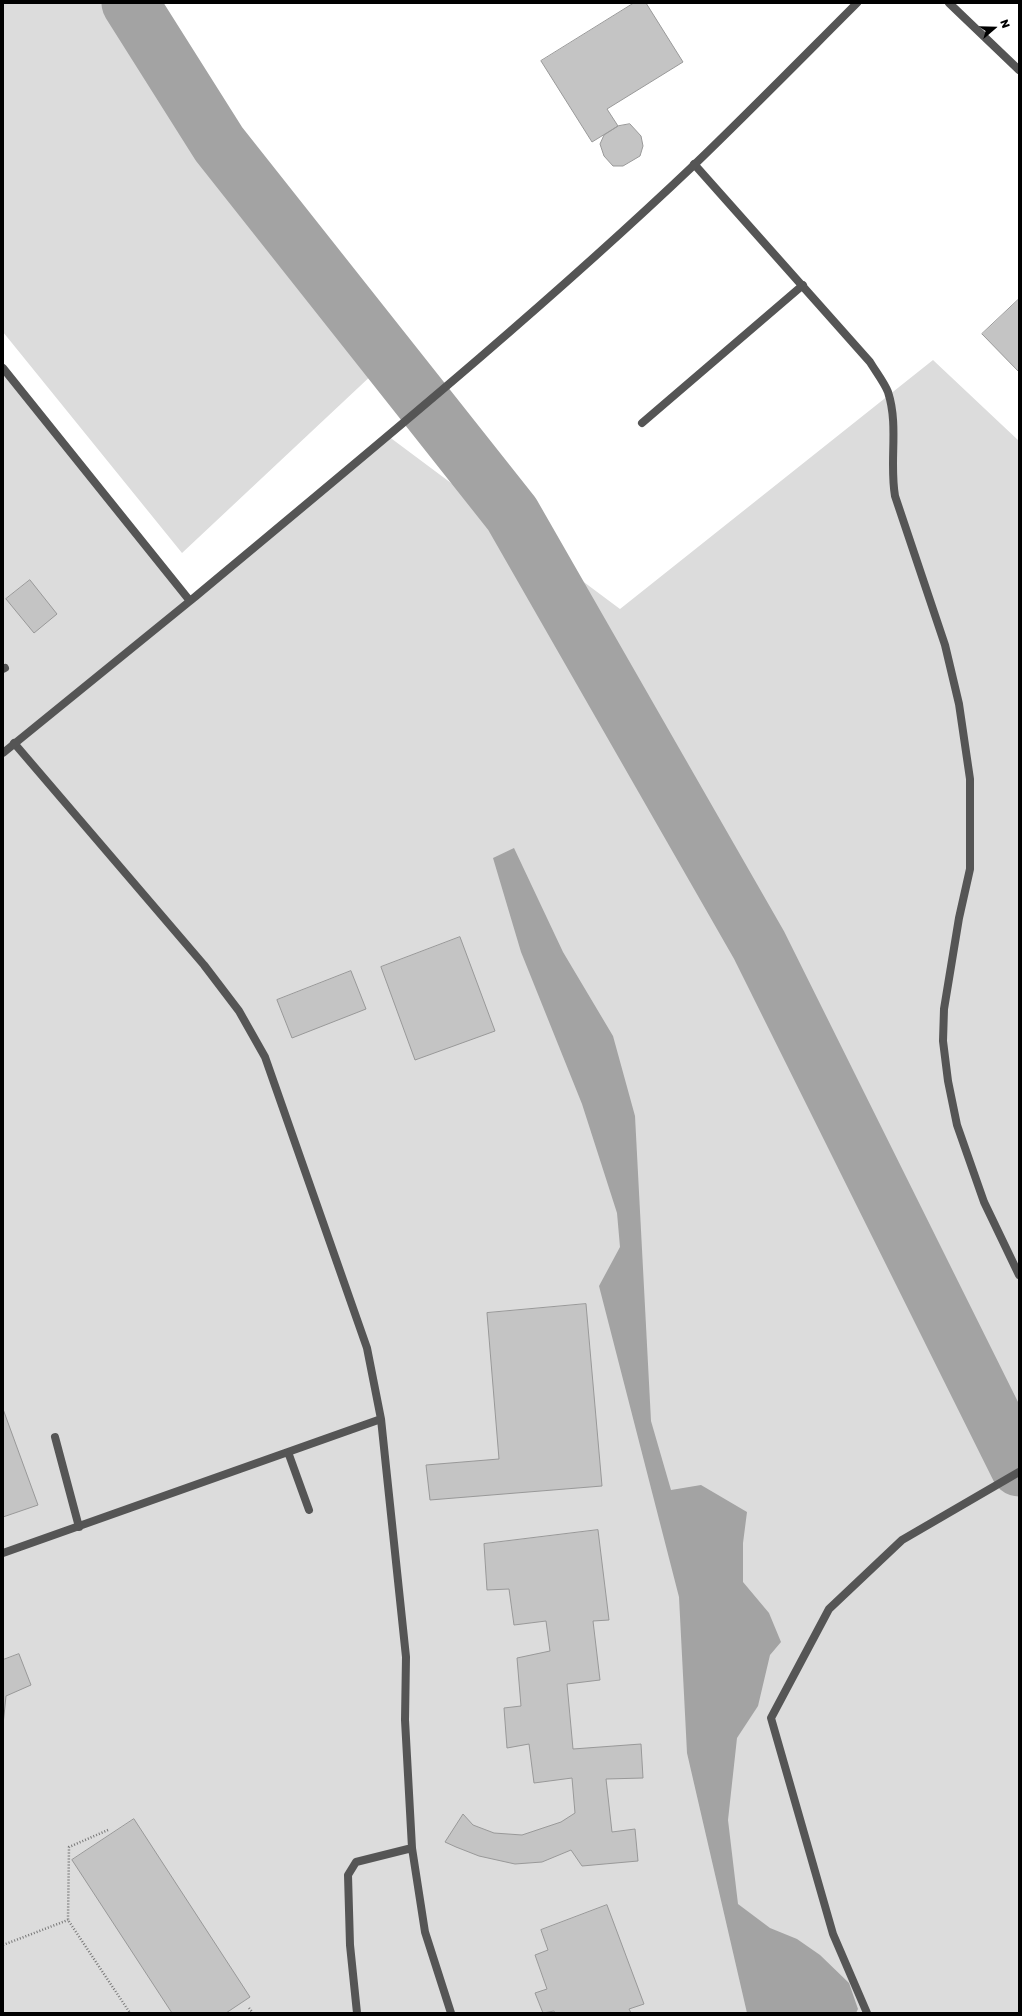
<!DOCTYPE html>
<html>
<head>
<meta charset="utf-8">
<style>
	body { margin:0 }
	#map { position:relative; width:1022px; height:2016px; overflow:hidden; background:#fff; font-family:"Golos Text",sans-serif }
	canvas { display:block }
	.frame { position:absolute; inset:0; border:4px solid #000; pointer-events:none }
	.north { position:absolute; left:974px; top:8px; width:40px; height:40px; -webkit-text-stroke:3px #fff; paint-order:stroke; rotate:70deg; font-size:11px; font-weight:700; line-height:16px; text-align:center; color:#000 }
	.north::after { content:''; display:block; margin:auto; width:14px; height:18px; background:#000; clip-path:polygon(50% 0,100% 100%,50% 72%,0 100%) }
</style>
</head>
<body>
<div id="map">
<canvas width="1022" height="2016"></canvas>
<div class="frame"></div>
<div class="north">N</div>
</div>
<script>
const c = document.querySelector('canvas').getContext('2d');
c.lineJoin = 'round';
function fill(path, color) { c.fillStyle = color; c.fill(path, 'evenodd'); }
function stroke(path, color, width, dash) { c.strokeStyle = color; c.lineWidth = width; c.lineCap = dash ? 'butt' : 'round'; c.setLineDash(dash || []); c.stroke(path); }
fill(new Path2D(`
	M3,3H107L375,372L182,553L3,332Z
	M933,360L1019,441V2013H3V368L190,601L388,436L620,609Z`), '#dcdcdc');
fill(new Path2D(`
	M514,848L563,952L613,1036L635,1116L651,1421L671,1490L701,1485L747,1512L743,1543V1582L769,1613L781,1642L770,1655L758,1706L737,1738L728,1820L738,1904L770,1928L797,1939L820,1955L849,1983L858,2009L856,2013H747L687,1753L679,1597L599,1286L620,1247L617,1213L582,1104L521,952L493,858Z`), '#a3a3a3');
stroke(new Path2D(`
	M130,3L219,144L512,514L759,945L1019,1468`), '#a3a3a3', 57);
const building = new Path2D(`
	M634,3H646L683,62L607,109L618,126L592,142L541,61Z
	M630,124L641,136L643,146L640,156L623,166H613L604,156L600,144L604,135L618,126Z
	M1019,299V372L982,334Z
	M30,580L57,614L34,633L6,599Z
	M460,937L495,1031L415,1060L381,967Z
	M351,971L366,1009L292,1038L277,1000Z
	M586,1304L602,1486L430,1500L426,1465L499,1459L487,1313Z
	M3,1409L38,1505L3,1517Z
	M598,1530L609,1620L593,1621L600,1680L567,1684L573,1749L641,1744L643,1778L606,1779L612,1832L635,1829L638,1861L582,1866L571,1850L542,1862L515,1864L479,1856L456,1847L445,1842L463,1814L473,1825L494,1833L522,1835L561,1822L575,1813L572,1778L534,1783L529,1744L507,1748L504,1708L521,1706L517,1658L550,1651L546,1621L514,1625L509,1589L487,1590L484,1544Z
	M19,1654L31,1685L6,1696L3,1725V1660Z
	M134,1819L250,1997L226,2013H172L72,1860Z
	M607,1905L644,2004L629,2009L631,2013H555L554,2011L543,2013L535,1993L547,1989L535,1955L548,1950L541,1930Z`);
fill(building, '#c4c4c4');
stroke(building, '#999', 1);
stroke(new Path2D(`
	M108,1830L69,1847L68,1920L130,2013
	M3,1945L68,1920
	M249,2008L253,2013`), '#777', 2.5, [1, 2]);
stroke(new Path2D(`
	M694,164L870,362C876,372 884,382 888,392C899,426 889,461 895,496L945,645L959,704L970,779V869L959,918L944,1009L943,1041L948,1081L957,1125L984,1202L1019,1275
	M642,423L803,285
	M3,669L5,668
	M14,743L204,965L239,1011L265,1057L367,1348L381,1419L406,1657L405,1720L412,1848L425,1932L451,2013
	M55,1437L79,1527
	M288,1452L309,1510
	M3,1553L381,1419
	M357,2013L350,1945L348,1875L356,1862L412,1848
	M867,2013L833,1934L771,1718L829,1609L902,1540L1019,1472`), '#555', 8);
stroke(new Path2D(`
	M949,3L1019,70
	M3,368L190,601L3,753
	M190,601C360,459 533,318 694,165C749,112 803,57 857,3`), '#555', 8);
</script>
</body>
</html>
